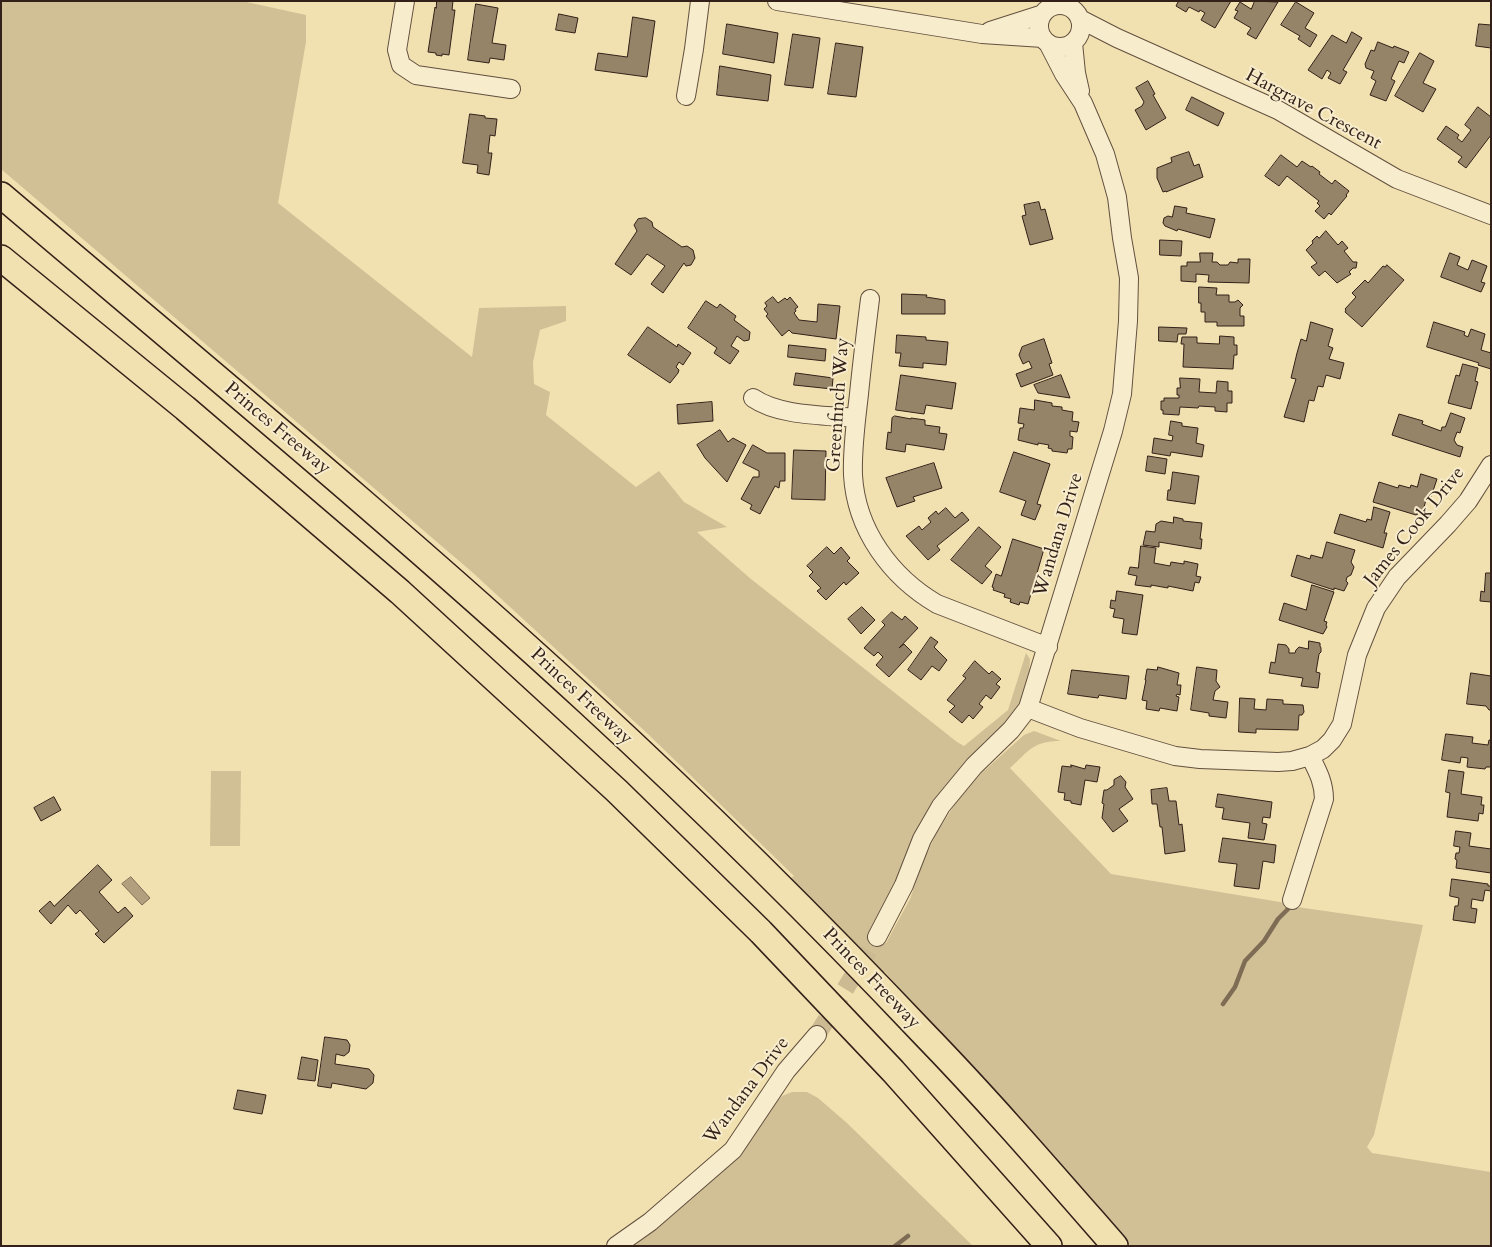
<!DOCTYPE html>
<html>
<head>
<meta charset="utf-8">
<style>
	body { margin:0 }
	#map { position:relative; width:1492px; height:1247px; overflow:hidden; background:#f2e1b0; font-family:Cardo,serif }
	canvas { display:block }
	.frame { position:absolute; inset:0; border:2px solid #322019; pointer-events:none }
</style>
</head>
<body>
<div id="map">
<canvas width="1492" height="1247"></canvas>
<div class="frame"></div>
</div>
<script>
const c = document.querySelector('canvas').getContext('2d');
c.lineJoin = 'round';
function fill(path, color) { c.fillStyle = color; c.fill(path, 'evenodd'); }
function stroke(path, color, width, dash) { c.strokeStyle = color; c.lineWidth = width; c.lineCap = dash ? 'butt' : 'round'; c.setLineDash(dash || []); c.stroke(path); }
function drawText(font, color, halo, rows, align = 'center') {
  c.font = font + ' Cardo,serif'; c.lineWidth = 4; c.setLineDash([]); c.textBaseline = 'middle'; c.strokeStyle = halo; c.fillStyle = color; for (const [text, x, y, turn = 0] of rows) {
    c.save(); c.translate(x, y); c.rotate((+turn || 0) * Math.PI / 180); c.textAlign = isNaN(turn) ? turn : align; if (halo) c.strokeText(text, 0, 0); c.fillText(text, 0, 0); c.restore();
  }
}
fill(new Path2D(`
	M1,1H242L306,15V42L278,203L472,357L479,308L566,306V321L540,330L533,362L534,384L550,392L546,415L636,487L659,471L684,502L727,527L697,532L751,579L957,742L964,746L1008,710L1026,653L1030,659L1029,676L1016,713L985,741L954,775L934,801L918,829L895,887L870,932L886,943L910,899L923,862L936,834L966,787L1024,735L1034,731L1061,741C1033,741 1030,750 1010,768L1111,874L1280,902L1297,907L1423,925L1374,1135L1367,1147L1372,1153L1491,1172V1246H1131L885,972L879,973L788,880L794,876L649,735L472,572L1,169Z
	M211,771H241L240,846H210Z
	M792,1092H807L818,1098L847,1123L973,1246H621L758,1123L782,1096Z`), '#d1c096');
const water = new Path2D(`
	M131,877L150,898L142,905L122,884Z`);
fill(water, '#b19f7d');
stroke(water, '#7e6c55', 1);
stroke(new Path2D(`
	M1223,1004L1235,987L1245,961L1264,941L1278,919L1289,908
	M895,1246L908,1236`), '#7e6c55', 4.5);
const building = new Path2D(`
	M437,1H453L452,10H455L449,55L442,54V56L436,55V53L428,52L435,7L436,8Z
	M1176,1H1231L1215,28L1201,20L1205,13L1200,10L1199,12L1189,7L1186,12L1176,6L1178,2Z
	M1255,1L1278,2L1256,39L1247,34L1251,28L1234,18L1238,11L1235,10L1240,2L1251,9Z
	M1296,2L1314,13L1305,28L1317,35L1310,47L1298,39L1300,36L1281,25Z
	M476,4L498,8L492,43L506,45L504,60L490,58L489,63L468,60Z
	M559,14L578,18L575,33L556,30Z
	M633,17L655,21L647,77L595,70L598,53L627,57Z
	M727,24L778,33L774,63L723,54Z
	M1479,24L1491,25V48L1476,46Z
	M1352,32L1362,38L1343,70L1347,72L1340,84L1328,78L1331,73L1327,70L1322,79L1308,70L1332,35L1346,43Z
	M793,34L820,38L813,88L785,85Z
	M1378,42L1393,48L1394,46L1409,52L1404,63L1399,61L1391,79L1395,81L1386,101L1370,95L1376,81L1371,78L1374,71L1366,68L1365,64L1371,50L1374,51Z
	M836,43L863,47L856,97L828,94Z
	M1420,53L1434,61L1423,83L1436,89L1423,112L1395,96Z
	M720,66L771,75L768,101L717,95Z
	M1148,81L1155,94L1153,95L1166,118L1146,130L1135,110L1142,106L1144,102L1136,88Z
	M1192,97L1224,113L1218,126L1186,110Z
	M1478,107L1491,117V135L1466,168L1458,162L1462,157L1437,139L1446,126L1459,135L1457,138L1462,142L1471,130L1465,125Z
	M470,114L485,116V118L497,119L495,136L490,135L488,153H492L489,175L477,173L478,165L463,163Z
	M1189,152L1194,166L1199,164L1203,177L1166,192V191L1163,192L1157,178V168L1172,162L1171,158Z
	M1281,155L1297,167L1302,161L1311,167L1312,166L1320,172L1319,174L1332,184L1335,180L1349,191L1346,195L1347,196L1331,215L1329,213L1324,219L1315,211L1320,206L1317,203L1319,201L1287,176L1279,186L1265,176Z
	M1039,202L1041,210L1045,209L1053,239L1030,245L1022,216L1026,215L1024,205Z
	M1175,206L1187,208L1186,213L1215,219L1210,238L1178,229L1177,231L1165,226L1163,223L1164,218L1168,216L1172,217Z
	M646,218L652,222L653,227L682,247L687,246L693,250L695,258L691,265L686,266L684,263L663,293L651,284L665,266L647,254L631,275L615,264L637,231L634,225L638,219Z
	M1326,231L1338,245L1342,241L1348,248L1344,251L1353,262H1357L1356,268H1353L1349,272L1351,274L1337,283L1325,271L1319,276L1311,267L1317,263L1306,250L1313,243L1312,241L1317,236L1319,238Z
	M1160,240L1182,241L1181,256L1160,255Z
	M1200,253H1213L1212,262H1217L1220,265H1228L1230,262L1238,263V259H1250L1249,283L1208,282L1209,275L1196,274V282L1181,281V266H1187V262H1200Z
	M1450,253L1460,257L1457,265L1468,270L1472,260L1487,266L1481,282L1485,283L1481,292L1441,277Z
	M1387,265L1404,280L1362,327L1345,312L1346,310L1345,309L1356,297L1352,293L1365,280L1368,283L1383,266L1385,267Z
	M1199,287L1217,288L1216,295H1229V302H1235L1238,300L1243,305L1240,308V316H1244V326H1217V322H1205V312H1201V303H1199Z
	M902,294L927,295L926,297L945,300V314H902Z
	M773,297L778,303L785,298L787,300L790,297L798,307L795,309L796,311L794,313L799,320L817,322L818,304L840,306L836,339L792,333L789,330L782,336L766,316L768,314L764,309L767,306L765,303Z
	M706,301L717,308L720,304L736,316L734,320L750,332L749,340L744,341L737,336L731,346L739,351L730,364L714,353L717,348L688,328Z
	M1311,322L1333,329L1328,346L1333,348L1329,359L1344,363L1340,379L1326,375L1323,387L1318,386L1314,401L1309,400L1304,422L1284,417L1296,379L1291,378L1297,353L1301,339L1306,341Z
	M1434,322L1465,332L1464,335L1468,337L1471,329L1485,334L1481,350L1491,353V369L1478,365L1479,363L1427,347Z
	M648,327L677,347L678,344L691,353L683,365L679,362L676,367L679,370L678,373L670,383L628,355Z
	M1159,327L1187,328L1186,334H1178L1177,342L1159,341Z
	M897,335L926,337V340L948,342L946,365L923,363V368L899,366L901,353H896Z
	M1220,336L1234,337V345H1237V355H1234L1233,369L1183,367L1184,344H1181L1182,337H1197V343L1219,344Z
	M1044,339L1052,363L1049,364L1053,375L1021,387L1016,374L1032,368L1029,361L1023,364L1019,355L1022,347Z
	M789,345L826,349L825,361L788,357Z
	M1463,364L1478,368L1475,381L1478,382L1471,409L1448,403L1456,375L1459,376Z
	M796,373L833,378L832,389L794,385Z
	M901,375L956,383L952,409L926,405L924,414L896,410Z
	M1061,375L1070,398L1038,393L1034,385Z
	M1180,378L1200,379L1199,392L1216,393L1217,381L1228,382V391H1232V403H1227V412L1215,411V407L1199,406L1198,408L1180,407L1179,415L1163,414V410H1161V401H1164V398H1179V395H1177V388H1180Z
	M1035,400L1052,403V406L1062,407V410L1073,412L1072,421L1079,422L1077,432L1070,431V436L1073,437L1072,449H1068L1067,453L1052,451V449L1048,448L1049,445L1038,443V445L1018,440L1020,428H1023L1024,424L1018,423L1020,408L1034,410Z
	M712,402L713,421L678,424L677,405Z
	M1451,413L1465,418L1460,433L1457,432L1454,440L1457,445L1463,447L1460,457L1392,435L1399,414L1423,421L1422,424L1441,431L1442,427H1445Z
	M895,416L911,419V418L925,420V425L940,427L939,433L947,434L944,450L906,444L905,452L886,449L888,432L891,433L892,418Z
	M1171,421L1182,423V426L1198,428L1196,443L1204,445L1202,457L1171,452L1170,456L1152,453L1154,438L1172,441L1173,436L1169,435Z
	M720,430L728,442L733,438L746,445L727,482L705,458L697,445Z
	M753,445L767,453H785V481H780L779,488L775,486L760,514L750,509L752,505L741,499L753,477H759V471L743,463Z
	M794,450L826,451L825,500L792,499Z
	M1014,452L1050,464L1037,504L1041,505L1035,520L1021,515L1026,501L1000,492Z
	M1148,456L1167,459L1165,474L1146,471Z
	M934,463L942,488L913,497L915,501L897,507L886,478Z
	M1173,472L1199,476L1195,504L1167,500L1168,490H1170Z
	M1421,474L1437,479L1431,497L1427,496L1423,511L1416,515L1373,502L1379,482L1398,488L1399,485L1410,488L1411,485L1417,487Z
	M1374,507L1390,512L1384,533H1387L1383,548L1334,533L1340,514L1366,522L1367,519L1371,520Z
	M946,508L955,518L962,512L969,520L937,546L940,550L928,560L906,536L919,526L922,530L931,522L928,518L936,511L938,514Z
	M1174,517L1183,519V521L1202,523L1200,539H1202L1201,549L1159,542V547L1143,545L1146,531L1155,532L1156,524L1161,521L1173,523Z
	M979,527L1001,547L985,566L992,572L982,584L951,560Z
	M1013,539L1044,549L1028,604L1020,602L1019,605L1010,602L1011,599L1004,597L1005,594L993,590L994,588L992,587L996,574L1001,576Z
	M1327,542L1355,550L1351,562L1354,567L1351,575L1347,577L1346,581L1348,583L1344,591L1334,588V590L1291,576L1297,555L1310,559L1311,555L1322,558Z
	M1141,546L1156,548L1154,563L1170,566L1171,562L1184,564V561L1198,564L1196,576L1201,577L1199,583L1195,582L1193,591L1168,586V588L1151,585V587L1135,585L1137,576L1128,574L1130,567L1138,568Z
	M827,547L834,554L841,547L850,558L847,561L859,573L846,585L844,582L826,600L817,591L821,588L809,576L813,572L807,566Z
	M1486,573H1491V602L1480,601L1481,591L1484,592Z
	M1312,585L1334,592L1324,621L1327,622L1326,625L1327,627L1323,634L1279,620L1284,603L1306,610Z
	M1117,591L1143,595L1137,635L1122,633L1124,619L1113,617L1115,609L1110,608L1111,600L1115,601Z
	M862,607L875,620L861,634L848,619Z
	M892,612L902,620L905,616L918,628L899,648L904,644L912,652L889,677L876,665L883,657L878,652L874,656L864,648L885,625L882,622Z
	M931,637L938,642L934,647L947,660L939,671L932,666L921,680L908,670Z
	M1309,641L1320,643V646L1321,648V652L1319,654L1316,672L1320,673L1318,688L1301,686L1303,678L1269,673L1271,662L1275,663L1278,644L1286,645L1289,649V653H1295L1296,650L1299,647L1308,649Z
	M975,661L989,674L992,671L1001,679L996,684L1000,687L991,699L986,695L979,704L983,707L973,719L969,715L962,723L949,712L955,706L947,700L966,678L963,676Z
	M1158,667L1179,673L1177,685H1181L1180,695L1177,694L1176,696L1179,697L1177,711L1160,708L1159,711L1146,709L1147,701L1142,700L1146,680H1145L1147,669L1157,670Z
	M1197,667L1217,670L1216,681L1220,687L1215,691L1213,700L1228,702L1226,718L1209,716V713L1191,710Z
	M1072,670L1129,676L1126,699L1099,695L1098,698L1068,694Z
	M1471,673L1491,676V710H1489L1486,706L1467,704Z
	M1240,698L1255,699L1254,709L1266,710L1267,699L1283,700V704L1303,705L1304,712L1302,715H1299L1298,730L1256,729V733L1239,732Z
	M1446,734L1473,737L1472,743L1488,745L1489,740H1491V767H1486L1485,769L1467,767L1468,758L1461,757L1460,763L1442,760Z
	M1071,765L1085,769L1086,765L1100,767L1097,782L1085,780L1081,805L1071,803V801L1064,800L1065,793L1058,792L1062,766L1071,767Z
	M1449,770L1464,772L1461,794L1482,797L1481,805H1484L1483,814L1479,813L1478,821L1447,817L1450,793L1446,792Z
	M1121,776L1126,782L1125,787L1133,799L1119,809L1128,821L1113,832L1102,818L1104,804L1102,803L1104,790H1107L1114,785V780Z
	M1167,788L1169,801H1176L1179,825L1182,824L1185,851L1165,854L1162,827H1160L1157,804H1152L1151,790Z
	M1218,794L1272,802L1270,818L1263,817L1262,823L1267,824L1264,840L1248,838L1250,823L1222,819L1224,808L1216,807Z
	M54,797L61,810L41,821L34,808Z
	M1456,831L1471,833L1469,846L1491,849V873L1456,868L1457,860L1455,859L1456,853H1459L1460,847L1454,846Z
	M1223,838L1276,845L1274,863L1263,861L1259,889L1234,886L1237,864L1219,862Z
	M98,865L112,880L99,892L118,913L125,907L133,916L104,943L95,934L99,931L80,910L76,914L68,905L51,924L39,911L50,901L54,906Z
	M1452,879L1488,884V886H1491V891L1485,890L1483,901L1472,899L1471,908L1477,909L1475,923L1453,920L1455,906H1458L1459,898L1450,896Z
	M325,1037L347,1040L350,1045L349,1052L344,1056L336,1054L335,1064L369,1069L374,1075L373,1083L366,1089L332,1083L331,1088L318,1086Z
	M302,1057L318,1060L315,1081L298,1079Z
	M238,1090L266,1095L262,1114L234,1109Z`);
fill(building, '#968468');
stroke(building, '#322019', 1);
stroke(new Path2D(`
	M817,1035L877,937`), '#ccba92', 18, [18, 9]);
const minor = new Path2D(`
	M405,1L397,50L401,65L416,75L511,89
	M777,1L982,34L1043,38
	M1039 26a21 21 0 1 1 42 0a21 21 0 1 1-42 0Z
	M1080,19L1117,38L1278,110L1397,179L1491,215
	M990,31L1043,14
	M1073,43L1076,73L1080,91
	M686,96L694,49L700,1
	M870,299C866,331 862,363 859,394C856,421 852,448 853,475C856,530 891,577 937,604L1048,647
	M753,398C779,416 824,415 856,418
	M1028,708L1080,728L1175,756L1200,759L1278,762L1292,761L1310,756L1323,749L1332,740L1342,724L1357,655L1376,608L1397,577L1448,524L1468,501L1491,465
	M1292,900L1324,799C1324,782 1317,770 1310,756
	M877,937L904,885L922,839L941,806L974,766L1011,730L1028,708L1113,431L1122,394L1128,321L1129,278L1122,238L1117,197L1105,154L1083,103L1064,74L1048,43
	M616,1246L650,1222L733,1150L786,1071L817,1035`);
const highway = new Path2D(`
	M1,195C199,363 399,528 590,704C705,810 816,920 924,1034C990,1102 1052,1174 1115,1246
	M1,258L185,408L400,592L617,791L761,932L893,1071L1049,1246`);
stroke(minor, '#62503f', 20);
stroke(highway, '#322019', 28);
stroke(minor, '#f7eccc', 18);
stroke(highway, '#f2e1b0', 25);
drawText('19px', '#322019', '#f7eccc', [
	["Hargrave Crescent",1313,110,28],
	["Greenfinch Way",839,405,-86],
	["Princes Freeway",277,429,40],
	["James Cook Drive",1415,527,-51],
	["Wandana Drive",1059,535,-73],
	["Princes Freeway",581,697,43],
	["Princes Freeway",871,979,46],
	["Wandana Drive",747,1091,-53]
]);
</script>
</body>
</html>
